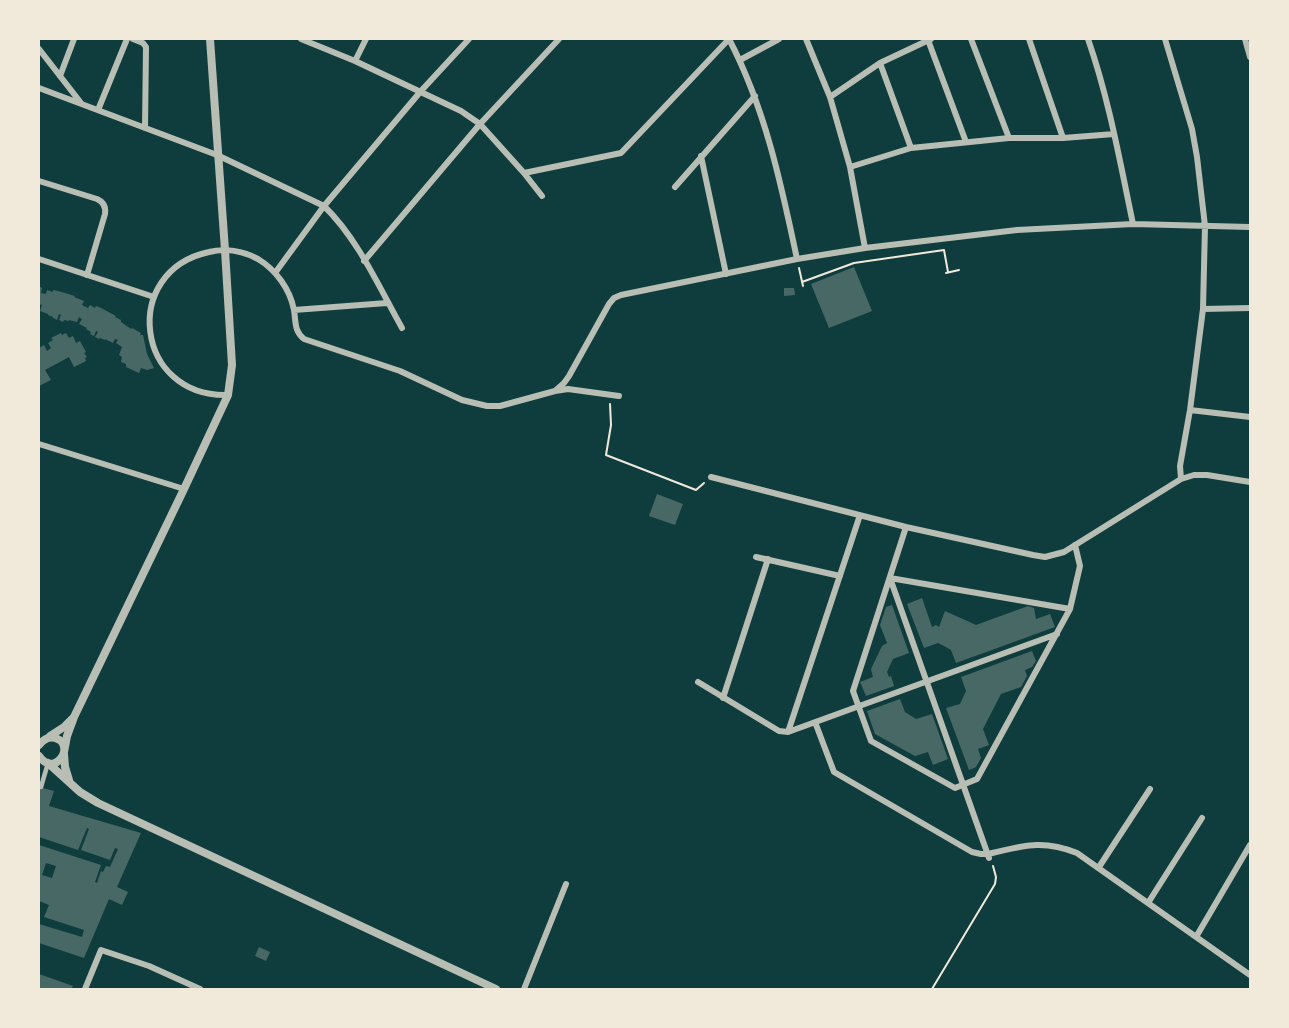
<!DOCTYPE html>
<html>
<head>
<meta charset="utf-8">
<style>
	body { margin:0 }
	#map { position:relative; width:1289px; height:1028px; overflow:hidden; background:#0f3d3e; font-family:Karla,sans-serif }
	canvas { display:block }
	.frame { position:absolute; inset:0; border:40px solid #f1e9da; pointer-events:none }
</style>
</head>
<body>
<div id="map">
<canvas width="1289" height="1028"></canvas>
<div class="frame"></div>
</div>
<script>
const c = document.querySelector('canvas').getContext('2d');
c.lineJoin = 'round';
function fill(path, color) { c.fillStyle = color; c.fill(path, 'evenodd'); }
function stroke(path, color, width, dash) { c.strokeStyle = color; c.lineWidth = width; c.lineCap = dash ? 'butt' : 'round'; c.setLineDash(dash || []); c.stroke(path); }
fill(new Path2D(`
	M854,267L872,311L829,328L811,284Z
	M39,286L42,288L41,293L46,294L47,290L53,292V290L58,291L75,296L74,297L84,301L82,305L88,308L90,305L95,308L96,306L101,308L116,316L115,317L121,320V322L131,329L132,328L141,333L140,335H143L147,354L154,368L147,370L141,368L139,373L126,367V364L121,362L122,357L119,355L122,347L116,343L118,340L115,339L113,343L105,339V340L100,338L99,339L95,337L98,332L96,331L94,336L90,334L91,332L86,329L87,328L79,324L82,319L80,318L79,317L77,322L69,320V321L64,320L63,322L59,320L61,315L59,314L57,320L53,318V317L48,315V314L40,311L42,305L39,304Z
	M784,288H794L795,295L784,296Z
	M61,333L62,335L66,333L69,338L73,336L76,343L80,341L86,352L84,353L87,357L85,358L86,361L74,367L69,357L45,370L51,380L39,386V348L44,345L47,351L51,348L48,343L53,340L51,338Z
	M657,494L683,504L675,525L649,516Z
	M922,598L932,627L936,625L939,627L945,611L976,625L1028,606L1034,608L1036,619L1050,614L1055,627L956,663L951,650L944,646L938,643L924,648L907,604Z
	M892,605L909,653L893,659L887,672L889,677L891,676L894,686L866,696L860,682L873,677L871,669L882,646L887,643L880,625L886,607Z
	M1032,651L1036,661L1032,667L1025,670L1027,676L1021,687L1001,694L983,729L989,745L978,749L981,758L976,767L969,770L946,708L960,704L966,691L961,677Z
	M900,699L905,712L916,719L932,714L948,759L933,765L928,752L915,756L875,734L867,711Z
	M39,787L54,791L49,806L141,833L117,887L128,892L122,905L109,899L84,958L39,943V924L82,937L84,930L44,917L49,905L39,901L40,884H39V845L101,865L95,882L97,883L101,871L103,872L106,866L110,867L118,849L115,848L110,860L81,850L89,829L87,828L78,850L39,837ZM46,863L56,866L52,878L42,875Z
	M259,947L270,952L266,961L255,956Z
	M39,974L73,986L71,989H39Z`), '#486865');
stroke(new Path2D(`
	M799,268L803,286
	M946,273L959,270
	M802,282L854,263L944,250L948,272
	M610,404L611,425L606,455L696,490L704,483
	M932,989L995,884L996,877L993,866`), '#f1e9da', 2);
stroke(new Path2D(`
	M41,787L48,763`), '#b8beb3', 4.5);
stroke(new Path2D(`
	M133,39L143,43L146,47L145,128
	M301,39L355,61L461,111L480,124L524,173L542,196
	M729,39C765,108 781,183 797,259
	M806,39L830,97L850,167L865,248
	M971,39L1009,138
	M1029,39L1063,138
	M1088,39C1109,99 1120,162 1133,224
	M1165,39L1192,129L1197,157L1205,226L1203,309L1190,410L1180,466L1181,479
	M1245,39L1250,57
	M928,40L966,142
	M39,49L81,103
	M740,60L779,39
	M355,61L366,39
	M880,63L911,148
	M60,76L74,39
	M39,88L217,155L324,206C358,239 379,287 402,328
	M830,97L880,63L931,39
	M98,110L127,39
	M701,156L726,274
	M850,167L911,148L1009,138H1063L1114,134
	M524,173L621,153L729,39
	M39,181L97,199C104,202 106,207 105,214L87,275
	M675,187L755,96
	M39,259L154,297
	M364,261L480,124L559,39
	M275,273L324,206L421,91L469,39
	M1203,309L1250,308
	M294,310L387,303
	M555,391L564,383L569,376L609,304L614,298L621,295L797,259L865,248L1017,230L1133,224L1250,227
	M228,395C135,398 120,271 209,252C225,248 243,251 258,259C276,270 290,289 294,310C296,322 294,331 304,339L400,371L462,400L487,406H500L555,391L568,389L619,396
	M1190,410L1250,417
	M39,444L184,489
	M711,477L906,527L1033,555L1045,557L1064,552L1181,479L1194,475H1207L1250,482
	M906,527L853,691L871,741L955,788L977,779L1070,609L1080,566L1075,545
	M756,557L840,576
	M698,682L779,731L788,732L1057,634
	M723,698L768,559
	M815,722L834,772L972,852L981,854H988C1023,846 1042,839 1077,853L1250,975
	M788,732L860,515
	M989,858L890,578L1070,609
	M1099,867L1150,789
	M1148,903L1202,818
	M1196,937L1250,845
	M85,989L101,950L149,966L200,989
	M524,989L566,884`), '#b8beb3', 6);
stroke(new Path2D(`
	M50,736L64,727L73,718
	M39,745C43,740 48,736 55,738C77,744 55,779 39,756
	M64,752L67,736L74,717L184,489L228,395L232,365L225,250L210,39
	M64,754L65,767L69,780
	M48,763L80,792L98,803L496,989`), '#b8beb3', 8);
</script>
</body>
</html>
